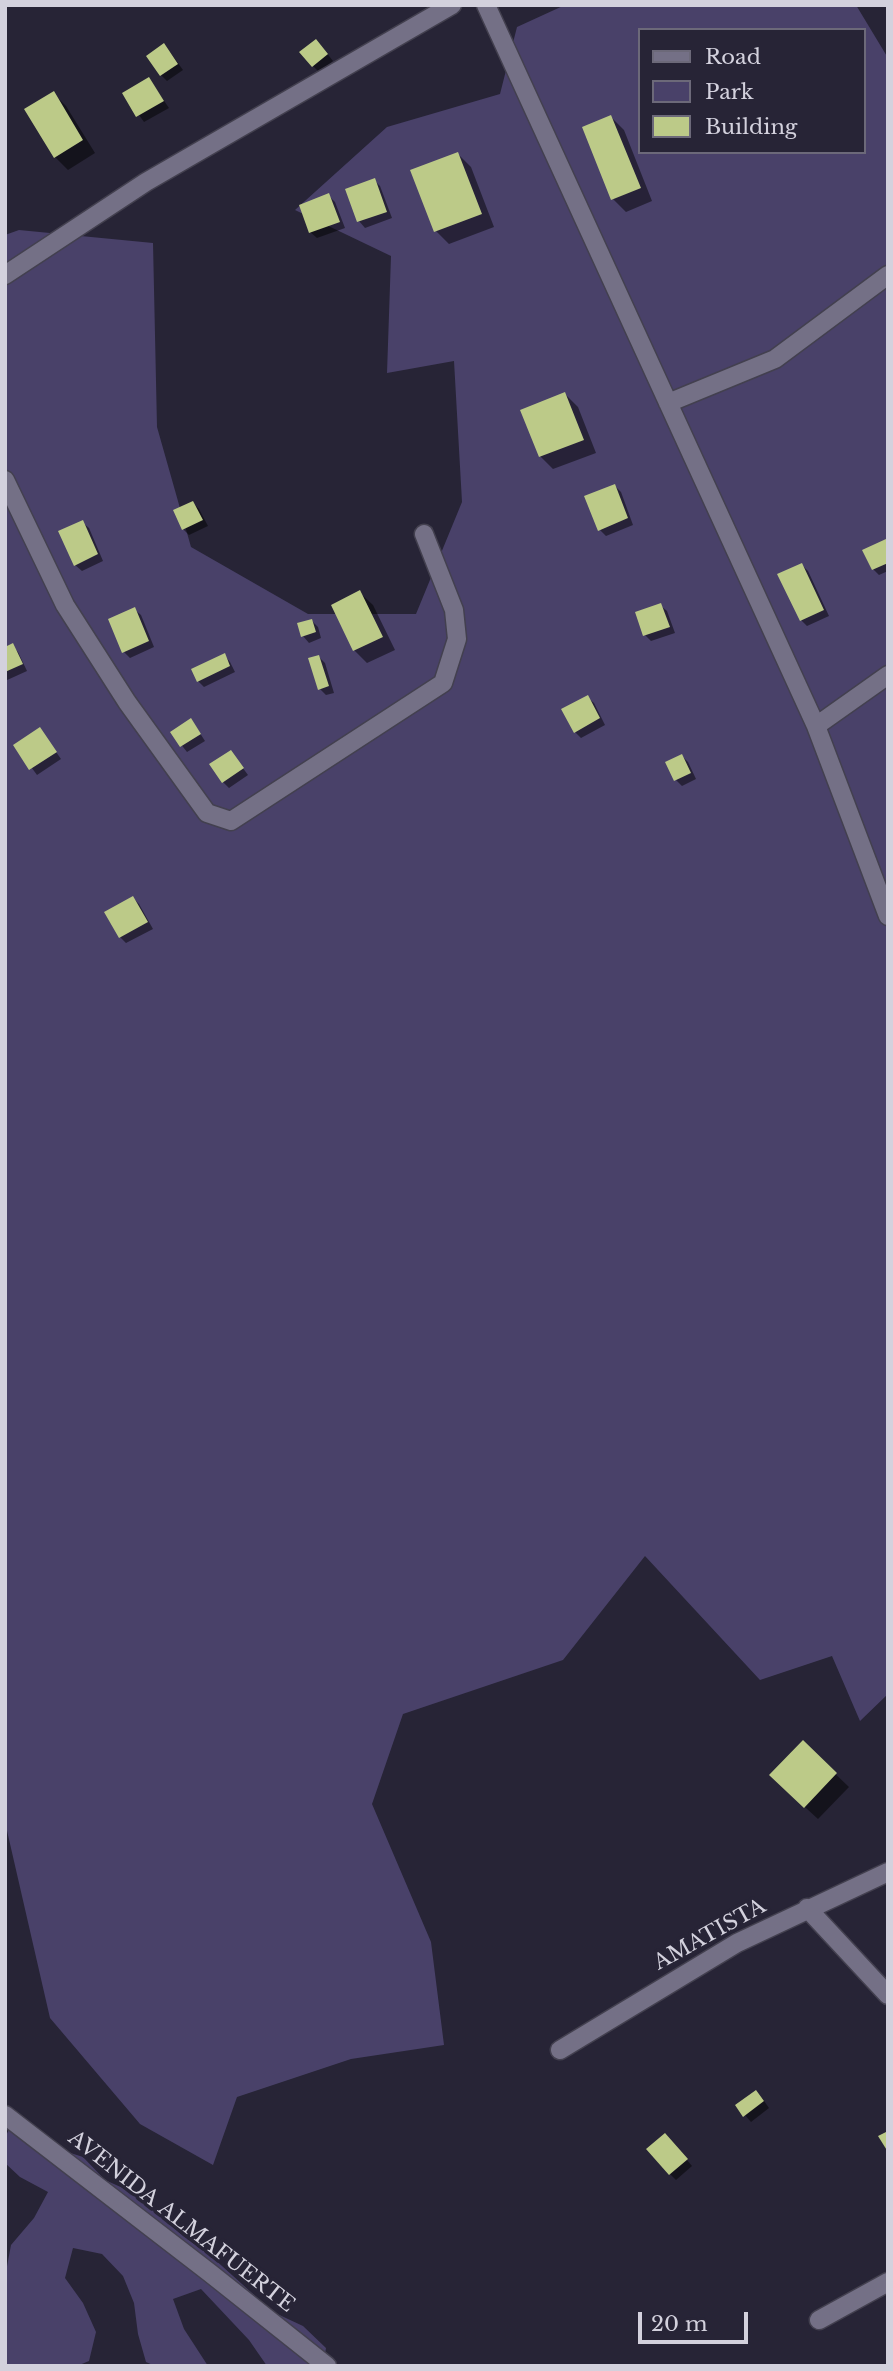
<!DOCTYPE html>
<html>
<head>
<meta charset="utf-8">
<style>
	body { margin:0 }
	#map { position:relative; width:893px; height:2371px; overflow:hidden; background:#272436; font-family:"Libre Baskerville",serif }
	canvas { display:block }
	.frame { position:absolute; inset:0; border:7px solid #d3d1dd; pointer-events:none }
	.legend { position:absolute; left:638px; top:28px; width:228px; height:126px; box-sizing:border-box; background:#272436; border:2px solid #6c6979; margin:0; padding:9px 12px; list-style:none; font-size:21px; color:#d3d1dd }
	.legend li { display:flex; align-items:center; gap:14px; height:35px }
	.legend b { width:35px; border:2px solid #6c6979 }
	.scale { position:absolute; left:638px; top:2312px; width:110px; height:32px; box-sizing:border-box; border:4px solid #d3d1dd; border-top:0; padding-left:9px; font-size:21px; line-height:24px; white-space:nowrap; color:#d3d1dd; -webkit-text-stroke:5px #272436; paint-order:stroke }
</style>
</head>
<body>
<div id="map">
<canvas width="893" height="2371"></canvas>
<div class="frame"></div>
<ul class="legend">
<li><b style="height:9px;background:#747086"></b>Road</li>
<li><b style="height:19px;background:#494169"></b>Park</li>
<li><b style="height:19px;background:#bcca88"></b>Building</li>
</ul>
<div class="scale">20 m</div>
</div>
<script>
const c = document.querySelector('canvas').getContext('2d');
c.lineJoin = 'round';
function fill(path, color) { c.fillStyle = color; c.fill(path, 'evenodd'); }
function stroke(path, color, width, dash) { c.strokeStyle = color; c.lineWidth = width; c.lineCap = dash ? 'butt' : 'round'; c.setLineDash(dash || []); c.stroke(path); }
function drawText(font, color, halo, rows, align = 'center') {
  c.font = font + ' "Libre Baskerville",serif'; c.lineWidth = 7; c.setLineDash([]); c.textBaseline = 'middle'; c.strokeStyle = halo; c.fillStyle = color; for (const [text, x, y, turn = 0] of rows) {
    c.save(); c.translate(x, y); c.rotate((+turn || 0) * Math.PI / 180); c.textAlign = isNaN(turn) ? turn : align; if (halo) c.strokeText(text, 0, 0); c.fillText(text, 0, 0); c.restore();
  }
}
fill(new Path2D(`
	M565,5H856L888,58V1694L860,1721L832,1656L760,1680L645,1556L563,1660L403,1714L372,1804L431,1942L444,2045L351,2059L237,2097L213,2165L140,2124L50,2018L5,1822V235L19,230L153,243L157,427L191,547L308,614H416L462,502L454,361L387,373L391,256L295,210L387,127L500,94L517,27ZM639,30H863V152H639Z
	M10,2127L52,2147L83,2157L105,2180L134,2193L183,2236L212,2257L273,2312L303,2326L326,2348L323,2366H267L249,2340L201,2289L173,2299L184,2329L208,2366H155L146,2362L138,2334L134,2303L123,2276L102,2254L73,2248L65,2278L83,2303L96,2332L89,2361L77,2366H5V2277L11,2245L34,2218L48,2192L20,2177L5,2163V2138Z`), '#494169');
fill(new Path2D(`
	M322,47L333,61L319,72L313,66Z
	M170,52L183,70L167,81L161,75Z
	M149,79L169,108L144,122L124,94Z
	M54,94L66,106L95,153L68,170L55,157Z
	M611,117L624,130L652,201L626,212L613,199Z
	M458,154L471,167L494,227L449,244L436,231Z
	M374,180L380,186L392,218L365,228L359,221L347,190Z
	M329,196L335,202L345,228L317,238L310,232Z
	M565,394L578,407L596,453L553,469L540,456Z
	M615,486L621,492L633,525L606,536L600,530Z
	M193,503L199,509L208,526L189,535L183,529Z
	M82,522L89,528L103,561L82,571L75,565Z
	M885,542L888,544V571L879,575L873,569Z
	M802,565L808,571L829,616L807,626L801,620Z
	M360,593L373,605L395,650L367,663L354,650Z
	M660,605L667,611L675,633L651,641L645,635Z
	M134,609L141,615L154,647L130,658L124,652Z
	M312,621L318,627L321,638L309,643L303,636Z
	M12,646L18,652L27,671L5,681V649Z
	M224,655L230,662L235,672L204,687L198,681Z
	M319,657L325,663L334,693L326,695L320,689Z
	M587,697L594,703L605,725L581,738L575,732Z
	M196,727L205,741L187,752L172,733Z
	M40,729L61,759L37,775L15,745Z
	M231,752L248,775L229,788L223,782Z
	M682,756L688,762L696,779L682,786L676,780Z
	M133,898L139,904L153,929L126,943L120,937Z
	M803,1743L849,1787L818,1819L784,1788Z
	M762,2098L769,2108L751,2122L737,2106Z
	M671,2141L692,2166L676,2180L670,2174Z`), '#0007');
fill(new Path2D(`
	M316,39L328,54L312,67L299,52Z
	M164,43L178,64L160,76L146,56Z
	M149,77L164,101L136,117L122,93Z
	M54,91L83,140L54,158L24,109Z
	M611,115L641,188L611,200L582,127Z
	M458,152L482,214L434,232L410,170Z
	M375,178L387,212L357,222L345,189Z
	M329,193L340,222L309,233L299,205Z
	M565,392L584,440L539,457L520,410Z
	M615,484L628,518L598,531L584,496Z
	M193,501L203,520L182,530L173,510Z
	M83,520L98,554L74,566L58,531Z
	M886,539L888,563L872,570L862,550Z
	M802,563L824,610L800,621L777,574Z
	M360,590L383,637L353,651L331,605Z
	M661,603L670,627L643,636L635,612Z
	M135,607L149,641L122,653L108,619Z
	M312,619L316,632L301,637L297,623Z
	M13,643L23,664L5,672V647Z
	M225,653L230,666L197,682L191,669Z
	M319,655L329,686L318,690L308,658Z
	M588,695L600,718L574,733L561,709Z
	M191,718L201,734L180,747L170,732Z
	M40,727L57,752L29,770L13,745Z
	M231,750L244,768L222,783L209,764Z
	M682,754L691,773L674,781L665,762Z
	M133,896L148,922L119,938L104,912Z
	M803,1740L837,1773L804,1808L769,1775Z
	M756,2090L764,2101L743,2117L735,2105Z
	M888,2131V2152L878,2136Z
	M665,2133L688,2159L669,2175L646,2149Z`), '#bcca88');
const minor = new Path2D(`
	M486,5L816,726L888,916
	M5,275L146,182L452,5
	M668,403L775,359L888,275
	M5,480L65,605L127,702L207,813L231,821L443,683L457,639L454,610L424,534
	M816,726L888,675
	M807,1908L888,1995
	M560,2050L737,1943L888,1872
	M5,2115L210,2273L327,2366
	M819,2320L888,2282`);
stroke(minor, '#43404f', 21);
stroke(minor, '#747086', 18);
drawText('21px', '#d3d1dd', '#272436', [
	["AMATISTA",710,1935,-29],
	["AVENIDA ALMAFUERTE",181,2222,38]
]);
</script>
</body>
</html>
